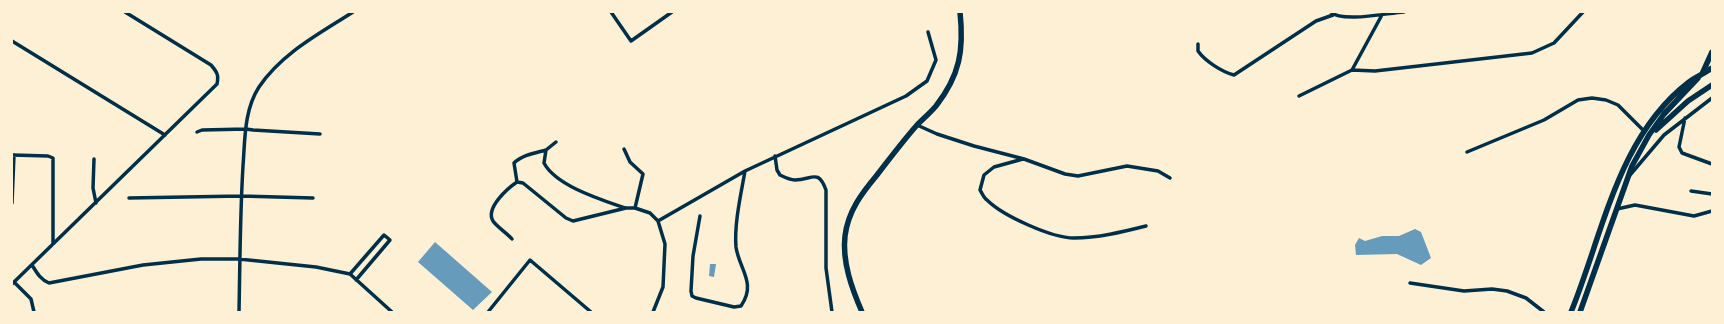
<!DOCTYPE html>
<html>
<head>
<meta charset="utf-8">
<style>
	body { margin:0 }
	#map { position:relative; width:1724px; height:324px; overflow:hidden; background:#fdf0d5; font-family:"Exo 2",sans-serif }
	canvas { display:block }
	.frame { position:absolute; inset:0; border:13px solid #fdf0d5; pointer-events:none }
</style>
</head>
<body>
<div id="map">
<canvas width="1724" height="324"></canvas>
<div class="frame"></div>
</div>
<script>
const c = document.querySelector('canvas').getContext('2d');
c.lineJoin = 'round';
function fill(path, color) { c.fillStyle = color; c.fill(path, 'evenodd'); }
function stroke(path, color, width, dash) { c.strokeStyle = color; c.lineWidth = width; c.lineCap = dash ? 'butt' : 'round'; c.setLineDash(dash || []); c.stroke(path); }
fill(new Path2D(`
	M1415,229L1421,232L1431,258L1421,265L1397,254L1356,255L1355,245L1359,238L1365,241L1382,236H1399Z
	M435,242L492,292L473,310L418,262Z
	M710,264H716L714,277L709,276Z`), '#669bbc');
stroke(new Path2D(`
	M611,12L631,41L672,12
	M1331,12C1342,23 1387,13 1404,12
	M12,41L165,135
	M1198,44V51C1205,61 1222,72 1234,75L1316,21L1333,15
	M1352,70L1383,13
	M1299,96L1352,70L1375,71L1532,53L1554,43L1583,12
	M1685,118L1679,147L1682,153L1712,164
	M917,125L937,134L974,146L1024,159L1065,174L1078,176L1127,166L1158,171L1170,178
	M197,132L202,130L246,129L253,130L320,134
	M556,142L546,150L544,163C556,186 602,200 625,208
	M624,149L630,162L643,174L635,208
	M1467,152L1544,120L1578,100L1592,98L1606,100L1618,105L1644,131
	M12,155L48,156L53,158V244
	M775,156L777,170L780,175C784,177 790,180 795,180C812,180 818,168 826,190V268L832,312
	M94,159L93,188L96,203
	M1023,159L994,167L984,175L980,190C982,193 984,198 987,200C1003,216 1052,238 1074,238C1098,238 1122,232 1146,226
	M1630,175L1664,135L1712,98
	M517,182L514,163C522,155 535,153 546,150
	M1691,191L1712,194
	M129,198L241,196L313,198
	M12,203L14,155
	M1617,209L1635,205L1694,216L1712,211
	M700,216L693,256L691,291L692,296L696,298L734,307L741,306C757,283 739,269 736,247C734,224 741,194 745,171
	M658,221L745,171L906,96L927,81L936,60L928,32
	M512,239C507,233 497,227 493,221C485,208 508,188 517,182L523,183L566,218L573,221L626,208H635L650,213L658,221L665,244L663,287L653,312
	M32,265C37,273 40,279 49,283L143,265L201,259H239L316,267L350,274L392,312
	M350,274L384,235L390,240L356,280
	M14,282L31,299L34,312
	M1410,283L1464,291L1492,289L1507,291L1526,298L1544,312
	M12,284L217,84C219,75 217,72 211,65L125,12
	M239,312C240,263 240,215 243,166C245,140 244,110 259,87C282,53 319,34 353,12
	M488,312L530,260L591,312`), '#003049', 3.5);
stroke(new Path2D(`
	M1702,74L1712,52
	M1656,130L1688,101L1712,85
	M862,312C852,289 842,262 845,236C848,211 862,193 877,175C890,158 903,141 917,125C923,119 930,113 936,106C960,75 964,50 960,12
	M1571,312C1603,234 1618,136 1689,82C1696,77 1705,73 1712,68
	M1580,312L1632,166L1649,135L1664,114L1698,78`), '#003049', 5.5);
</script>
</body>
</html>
